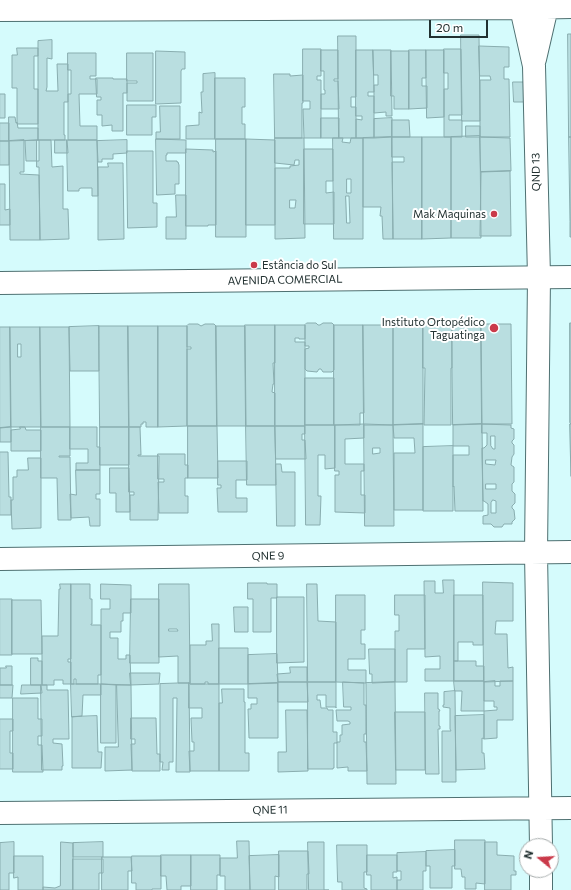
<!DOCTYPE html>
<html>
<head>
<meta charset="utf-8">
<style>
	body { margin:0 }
	#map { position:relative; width:571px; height:890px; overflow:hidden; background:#d5fbfc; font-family:Commissioner,sans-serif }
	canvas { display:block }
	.north { position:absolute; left:519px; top:838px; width:40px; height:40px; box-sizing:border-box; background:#fff; border:1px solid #a7adad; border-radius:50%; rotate:288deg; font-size:11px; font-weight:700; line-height:16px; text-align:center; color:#223131 }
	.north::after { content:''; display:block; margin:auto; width:14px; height:18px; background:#ca3a4a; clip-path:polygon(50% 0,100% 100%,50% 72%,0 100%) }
	.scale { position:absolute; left:429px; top:20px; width:59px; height:18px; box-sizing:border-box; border:2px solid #223131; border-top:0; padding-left:5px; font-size:12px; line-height:14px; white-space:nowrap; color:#223131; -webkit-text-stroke:3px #fff; paint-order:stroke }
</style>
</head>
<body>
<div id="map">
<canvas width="571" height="890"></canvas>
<div class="north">N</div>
<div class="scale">20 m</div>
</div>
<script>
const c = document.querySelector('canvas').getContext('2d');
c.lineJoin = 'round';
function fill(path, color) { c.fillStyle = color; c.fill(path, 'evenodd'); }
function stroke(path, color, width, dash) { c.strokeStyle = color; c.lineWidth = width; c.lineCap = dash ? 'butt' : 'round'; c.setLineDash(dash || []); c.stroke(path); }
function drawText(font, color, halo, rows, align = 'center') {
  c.font = font + ' Commissioner,sans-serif'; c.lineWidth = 4; c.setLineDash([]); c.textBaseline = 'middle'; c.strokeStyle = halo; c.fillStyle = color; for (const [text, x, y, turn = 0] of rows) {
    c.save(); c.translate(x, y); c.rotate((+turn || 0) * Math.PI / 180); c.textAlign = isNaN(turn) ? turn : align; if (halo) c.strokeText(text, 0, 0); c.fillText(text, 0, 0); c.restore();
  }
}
const building = new Path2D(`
	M568,34H571V137H569Z
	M461,35H479L480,121H462Z
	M338,36H356V97H351V107H356V138H339Z
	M52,40V59L47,58V87L46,91H58L57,64H68V102H64V135H65V140H38V41Z
	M479,46L509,47V67H504V79H509L510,137H480V80H491L490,76H480Z
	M17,48H38V56H34V89H38V124H17V88H12V55H17Z
	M303,49H321V76H317V80H321V138H304L303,109H310V101H303Z
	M444,49H461L462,115H449V120H462V137H444V89H448V73H444Z
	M321,50H338V79H334V81H338L339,109H321V94H325V90H324V71H321Z
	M356,50H373L374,92H368V96H374V138H356V119L362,120V116H356Z
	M373,50H391L392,116H386V112L374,113V85H378V75H374Z
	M409,50H426V78H422V86H427V108L409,109Z
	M426,50H444V117L427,118Z
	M156,51L185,52V69H182L181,71V103L156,104Z
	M391,51H409V109H394V96H391Z
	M68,53H96V76H90V79H97V94H79L80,126H97V140H68V94H71V70H68Z
	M127,53H153V101H127V83H137V81H127Z
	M215,73V139H186V126L199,125V112L202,113L201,92H203V74Z
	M274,74H290V76L303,75V103H302V138H275Z
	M96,78H113V79H127V93H123V131H112V125L102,126V115H97V100H101V97H97Z
	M215,78H245V107H242V124H245V139H215Z
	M513,82H524V102H514Z
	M0,94H5V118H0Z
	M127,105H156V117H152V135H127Z
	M160,106H180V139H156V132H160Z
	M9,117H15L16,123L17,122L18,128H38V140L9,141Z
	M321,118H339V138H321Z
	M392,118V137L374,138V119Z
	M392,120H409L410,137H392Z
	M0,123H9V141H0Z
	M466,126H480V137H466Z
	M480,136L481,238H451V137Z
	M392,137L393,239H383L382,216H380L381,207H363V138Z
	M392,137H422V239H393L392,162H404V157H392Z
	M422,137H451V238L422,239Z
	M480,137L510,138L511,171L481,172Z
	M569,137H571V237H570V222Z
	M275,138H304L305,238L275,239V168H290V166L299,165V160H295L294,165L275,163ZM290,200H296L295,208H290Z
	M333,138H343L342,142L350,143L351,138H363V239H334ZM347,179H351V193H347ZM346,196H349L350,223H347Z
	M156,139L186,140V153H167V155H166V161H177V162H178L179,165V184H175V194L157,195Z
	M216,139H246V237H216Z
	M246,139L275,140V225H246Z
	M24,140V172H20V174L39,175L40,240H10L9,141Z
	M37,140H51L52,167L63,166V209H68L69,239L40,240L39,167H37Z
	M38,140H39V161H26L25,141Z
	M55,140H67L68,153H55Z
	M67,140H97L98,196H92V188H81L79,189V191H68Z
	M127,140V153L113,154V159H102V162H98L97,141Z
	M0,141H9V165H0Z
	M186,149L213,150V152L216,151V225H208V226H186Z
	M304,149H333V181H326V193L334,192V224H304Z
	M127,151H153V203H157V227L128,228Z
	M108,163H123L124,239L98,240V167H108Z
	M510,171L511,236H480L481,172Z
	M0,184H5V210L10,209V225H0Z
	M176,195H186V239H166V217H176Z
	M307,323H316L318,325H320L323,323H332L334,325V370L332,372H323L321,369H319L317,372L307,371L305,369V349L309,348V346H305V325Z
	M570,323H571V424L570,423Z
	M189,324H198L201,326L205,324H214L216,326L217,426H187V349H191V347H187V326Z
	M423,324H452V368H451V425H424L425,368H423Z
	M423,324V424L393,425V325Z
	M452,324H481L482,424L453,425Z
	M481,324H511L512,424H482Z
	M245,325H275V363H273L274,384H273L272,392L275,393V426H246Z
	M275,325H305V339H299V338H295V342H305V426H275Z
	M334,325H363L364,413H360V425H334Z
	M363,325H393V425H364Z
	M99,326V371H70L69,327Z
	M99,326H128L129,427H100Z
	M128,326H158V427H146V422H143V424H141V427H129Z
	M158,326H187V426L158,427Z
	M216,326H245L246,426H217Z
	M0,327H10L11,427L0,428Z
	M10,327H40L41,427H11ZM18,344H21V357H18Z
	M40,327H69L70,427H41Z
	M305,378H334V425H305Z
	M364,424L393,425L394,526H365ZM373,448H380V453L373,454Z
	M423,424V510H394V453H415L414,438H394L393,425Z
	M482,424L511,425V428L514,429V439L512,441V443L514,445V454L512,457L511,465L514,467V482L512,484V491L515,494V503L512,506V508L514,510L515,519L512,522V524H504L502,527H494L491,524H483V516L488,515V504L484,501H483L482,455V448H484L487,445V433H482ZM491,436H495V449H493L491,446ZM486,460H496L495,465L486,464ZM486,484H496V489H486ZM493,500L496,501V513H491V503Z
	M482,424L483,511H455L454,486L453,487V455H469V446H453V425Z
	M570,424H571V476Z
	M305,425H335V468L325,469V455H318V496H321L320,525H306Z
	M335,425L364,424V438L345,439V464H364V471H361V495H365V513L335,512V475H339V471H335Z
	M188,426H217L218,478H188Z
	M246,426H275L276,485H247Z
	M275,426H305V434H302V440H305L306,459H276Z
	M11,427V442H0V428Z
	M20,427H25L26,430H41V451H11V430L20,429Z
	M41,427H70V456H59V457H70L71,520H58L57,478H41Z
	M70,427H97V447H100V470H76V463H88V449H70Z
	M100,427H129V465H100Z
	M129,427H140L141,455H138V456H159L158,520H130V495H134V492H129Z
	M453,446V511H423V447Z
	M0,452H8L9,497H11V515H0Z
	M158,454H185V465H188V478H185V496H188V513H159L158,482H164V479H158Z
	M28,458H41V528L12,529L11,500H13V477H17V470H28Z
	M218,461H247V480H236V498H247V512H218L217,488H221V485H218Z
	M276,464H281L282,472H295V526H277Z
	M110,468H129L130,512H116V493H110Z
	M76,470H100V494H96V499H100V526H90L89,517L71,518L70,494L76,495Z
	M443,580H454V681H425V669H440V656L425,657L424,581H435V593H443Z
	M483,582L513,583V621H496L495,634H507L508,668L513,667V681L484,682Z
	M248,583H267V584H277V598H271V632H253V599H248Z
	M60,584H71V659H68V662H71V684H63V680H54V685H42V636H58L59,589H60Z
	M71,584H90V599H92V624H91V625H101V675H98V684H76V679H74V684H71Z
	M101,584L131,585V613H123V621H121V632H110V638H118V659H126V655H130L131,685L101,684V609H110V599H101Z
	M159,584H189L190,683H178V656L159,657ZM169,629H177L178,631H169Z
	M307,584H317L318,621L336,622V682H308Z
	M336,595H365V630H361V644H365V659H348V670H366V683L336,682Z
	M395,595H425V649H407V682H395V631H399V615H395Z
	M454,595H483V645H473V642H458V661H454Z
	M277,597H304V662L277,663Z
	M0,599H12V655H0Z
	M131,599H159V663H130Z
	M12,600H41L42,654H12Z
	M234,607H248V632H235Z
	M212,624H219V684H208V682H205V684H190V645H206V641H212Z
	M219,648H248V684H219Z
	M369,649H395V682L372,683V674H370Z
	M277,654L278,683L248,684V655Z
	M31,658H38V661H42V685H31Z
	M454,661H476V666H484V681H454Z
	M6,666H12V685H0V668H6Z
	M290,667H307V682H278L277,674L290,673Z
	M130,673H160L159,684L131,685Z
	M454,681H484V711H461L462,691H455Z
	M495,681V686H500V681H513V720H497V738L484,739V711L497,710V707H494V701H484V682Z
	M278,682H307L308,702H278Z
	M308,682H336V708V707H326V695H317V700H320L321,708H327L328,710H333V732H337V743H334V768H333V769H308Z
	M343,682L364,683V705H366V734H364V742H366L367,771H348V767L337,768V742H340V735H342V725L350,724V722L348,721H337L336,710H351V707H344Z
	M395,682L396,784H367L366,683Z
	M178,683H189L190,772H176L177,698H173V762H169V770H162L163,762H160V684Z
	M189,683L190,684H219V771H190L189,751H194V742H192L191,718H202V708H189Z
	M278,683V738H249L248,709H251V704H257V698H248V684Z
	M71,684H101V695H83L82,716L72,717Z
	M101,684L116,685V743H101Z
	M0,685H13L12,698H0Z
	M22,685H41L42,693L21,694Z
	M41,685H47V690H68L69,739H53V743L62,744L63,766H62V770H42Z
	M117,685H131L132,770L105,771V747H118Z
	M222,689H244V702H245V753H249V771H219V703H222Z
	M455,691L456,782H442V731H451L450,729V708L443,707V705H444V692Z
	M425,693H438V709H439L440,711H439V726H440V729H438L439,774H426Z
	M13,698H38V719H42V736H38V745H42L43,772H13Z
	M286,710H307L308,771L278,772V752H286Z
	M395,712H425V770H396Z
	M484,715V739L482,738V753H484L485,769L456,770L455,716Z
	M97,716L98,752H102L101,768H72V717Z
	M131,718H156L157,754H160V771H132L131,744H135V739H131Z
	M0,719H13V731H10V753H13V769H0Z
	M455,840H485V884L476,883V889H465V877H462L461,869H455Z
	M237,841H249L250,890H225V876H220V858H237Z
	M14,842V873H9V890H0V843Z
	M61,842L73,843V890H43V887L55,888L60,886Z
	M103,842V857H73V843Z
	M308,842H324V890H329H309Z
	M485,842H497V855L514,856V871H516V875H511V890H485Z
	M337,845H367V872H364V888L367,889V890H342V882H338Z
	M455,850V866H452V888H430V866H426V851Z
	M279,851H308L309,874H307V890H279Z
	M426,852V871H423V890H397V880H401V871H397V853Z
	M161,855H191V886H181V890H167L166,876H161Z
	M191,855H220V875H217V890H191Z
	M279,855V877L275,876V890H250L249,856Z
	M367,855H397V872H393V878L397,877V890H371V875H367Z
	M14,856H43V890H18V877L14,878Z
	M132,856H161V889H152V890H136V883H132Z
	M102,857H131L132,871H128V890H102Z
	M73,859H103V873H99V890H73Z`);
fill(building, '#b9dee0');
stroke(building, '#89adaf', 1);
const minor = new Path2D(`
	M522,0L521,8L534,66L539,277L536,553L541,846
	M0,10L521,8L571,7
	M535,59L547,7L548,0
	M0,559L571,552
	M0,813L571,808
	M541,870V890`);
const major = new Path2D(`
	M0,283L571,277`);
stroke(minor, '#4e7071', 24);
stroke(major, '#4e7071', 24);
stroke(minor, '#fff', 22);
stroke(major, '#fff', 22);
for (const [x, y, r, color] of [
	[494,214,4,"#ca3a4a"],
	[254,265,4,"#ca3a4a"],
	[494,328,5,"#ca3a4a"]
]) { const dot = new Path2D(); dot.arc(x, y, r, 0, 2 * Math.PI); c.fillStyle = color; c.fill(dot); stroke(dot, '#fff', 1.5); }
drawText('11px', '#223131', '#fff', [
	["QND 13",536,172,-91],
	["AVENIDA COMERCIAL",285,280,-1],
	["QNE 9",268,556,-1],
	["QNE 11",270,810,-1]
]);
drawText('11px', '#223131', '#fff', [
	["Mak Maquinas",486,214],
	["Estância do Sul",262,265,"left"],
	["Instituto Ortopédico",485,322],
	["Taguatinga",485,335]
], 'right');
</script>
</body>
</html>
